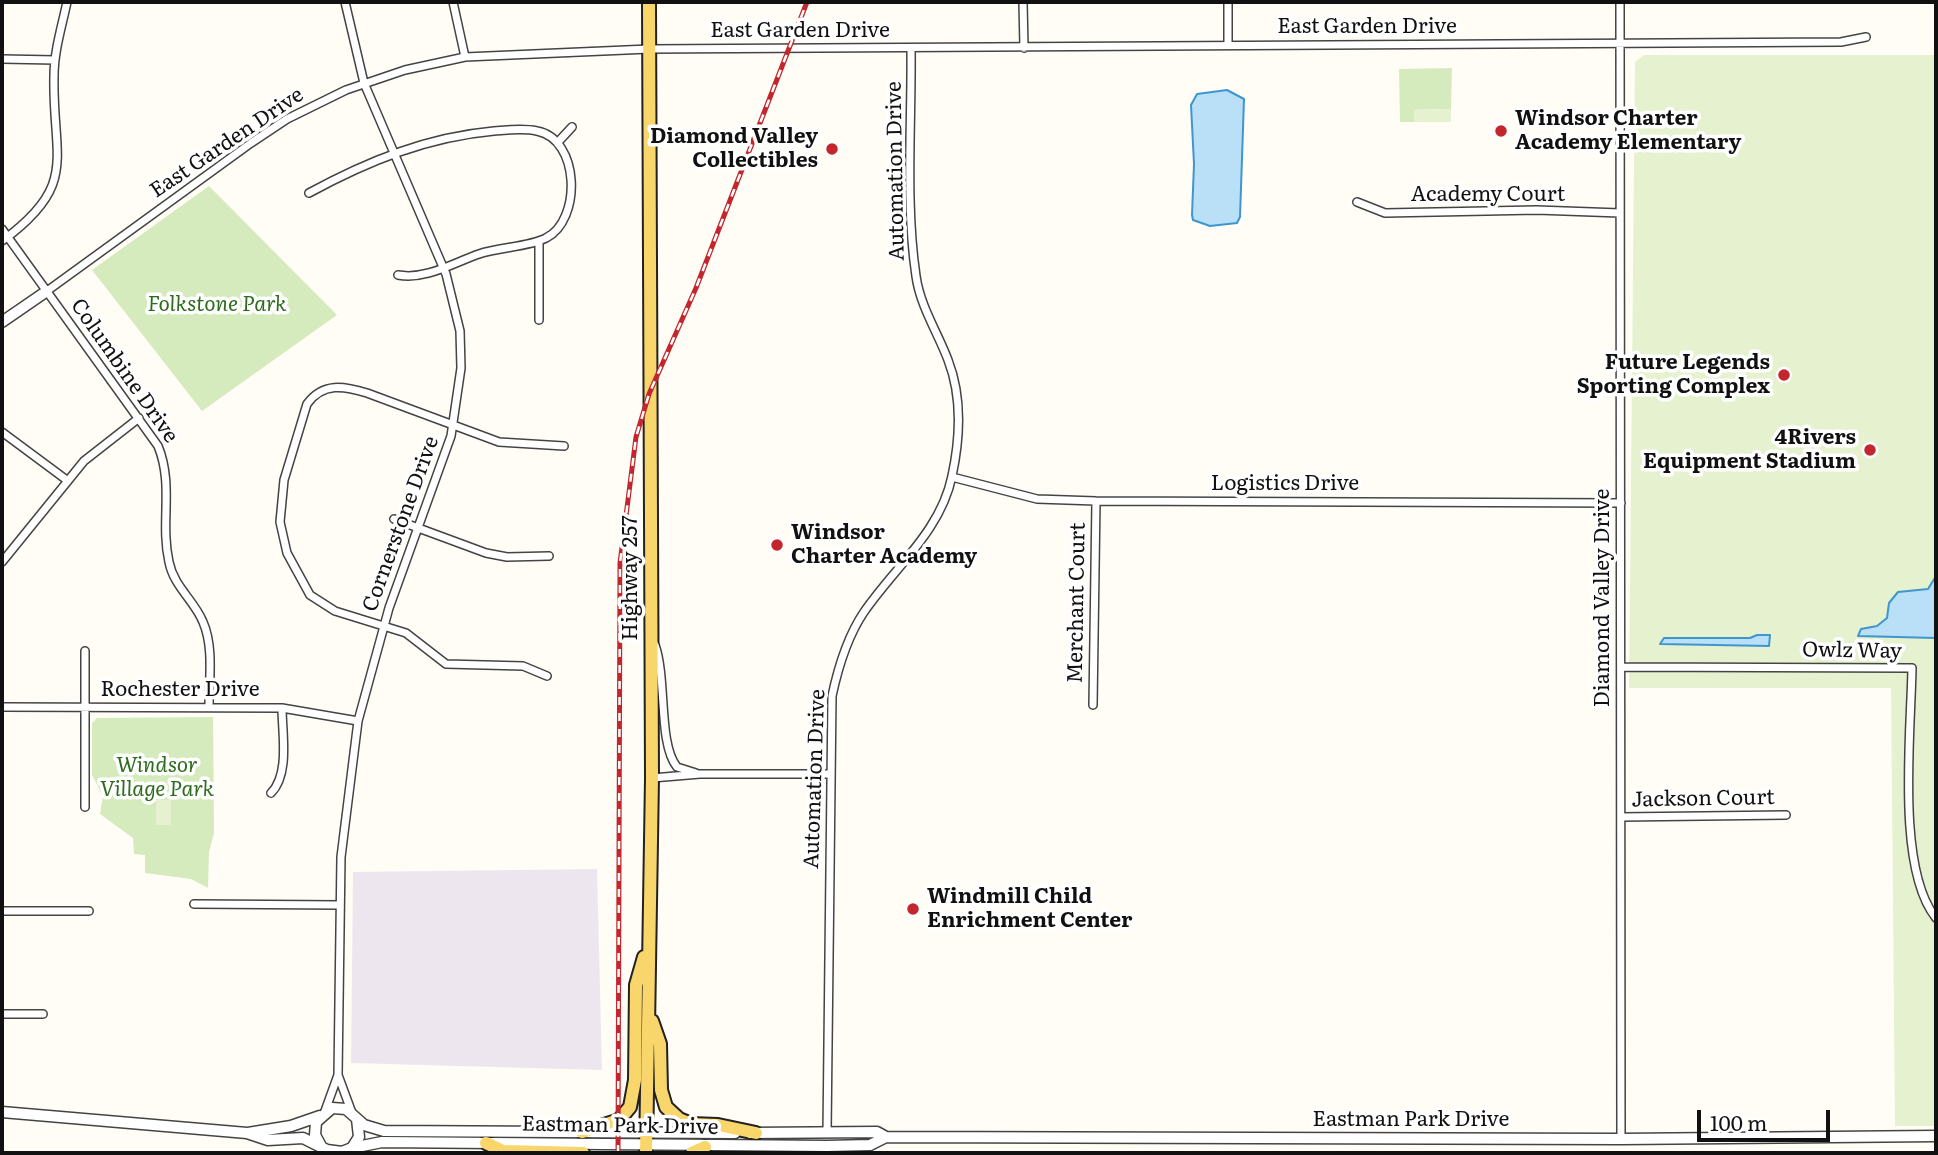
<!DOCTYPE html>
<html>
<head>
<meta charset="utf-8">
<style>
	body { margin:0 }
	#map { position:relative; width:1938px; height:1155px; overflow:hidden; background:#fffdf5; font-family:Literata,serif }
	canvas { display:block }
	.frame { position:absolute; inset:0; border:4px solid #111; pointer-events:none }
	.scale { position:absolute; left:1697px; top:1110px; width:133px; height:32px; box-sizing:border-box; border:4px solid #111; border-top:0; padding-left:9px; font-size:21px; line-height:24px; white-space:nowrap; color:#111; -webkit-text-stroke:5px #fff; paint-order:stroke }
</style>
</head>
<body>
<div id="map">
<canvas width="1938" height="1155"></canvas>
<div class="frame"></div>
<div class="scale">100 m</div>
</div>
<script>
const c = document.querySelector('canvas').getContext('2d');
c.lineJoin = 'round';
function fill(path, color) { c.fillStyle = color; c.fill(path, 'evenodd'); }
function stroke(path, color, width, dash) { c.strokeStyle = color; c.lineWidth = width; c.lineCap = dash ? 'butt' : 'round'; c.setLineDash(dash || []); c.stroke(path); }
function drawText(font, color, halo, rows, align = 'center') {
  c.font = font + ' Literata,serif'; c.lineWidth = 7; c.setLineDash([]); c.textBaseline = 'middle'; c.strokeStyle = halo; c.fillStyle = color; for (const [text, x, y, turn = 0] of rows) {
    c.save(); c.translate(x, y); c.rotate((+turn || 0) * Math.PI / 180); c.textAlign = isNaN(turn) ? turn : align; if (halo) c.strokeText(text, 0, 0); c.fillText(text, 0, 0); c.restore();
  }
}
fill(new Path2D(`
	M597,869L602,1070L351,1063L353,872Z`), '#eee6ef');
fill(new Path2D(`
	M1452,68L1451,109L1414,110V122H1400L1399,69Z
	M209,186L337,315L202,411L92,270Z
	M213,717L214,833L209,852L208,888L191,879L145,873V855L134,854L133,838L100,814L103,796L92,775V723L97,718Z`), '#d5ebbd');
fill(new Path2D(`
	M1644,55H1936V1126H1895L1891,688H1629L1635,62Z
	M1451,109V122H1414V110Z
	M156,800H171V825H156Z`), '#e6f2cf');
const water = new Path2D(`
	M1227,90L1244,99L1240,217L1237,223L1210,226L1193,220L1192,215L1194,164L1191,105L1197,94Z
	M1936,576V638L1858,636L1861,629L1877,626L1887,618L1889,603L1898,592L1928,589Z
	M1757,635H1770L1769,646L1660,644L1664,638H1750Z`);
fill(water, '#b9e0f7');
stroke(water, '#3f96cf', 2);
const minor = new Path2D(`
	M453,2L465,57
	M1023,2L1024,48
	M1228,2V45
	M1620,2L1621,1139
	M2,59L55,60
	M559,141L572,127
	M309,193C368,161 427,137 494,131C508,130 523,128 537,131C580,139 582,220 546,238C529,247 499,247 479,254C453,263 426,280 398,275
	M1357,202L1385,213L1537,210L1620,213
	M2,229L158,446C174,485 160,522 169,562C174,587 194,600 203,622C214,647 209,680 209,707
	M2,241C80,184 52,158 54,76C54,51 62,26 67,2
	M47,291L251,143L287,119L346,90L405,70L465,57L649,49L1841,42L1866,37
	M539,320V241
	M2,432L68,481
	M952,477L1037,499L1096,501L1621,503
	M394,519L486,553L507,557L549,556
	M2,562L84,461L139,418
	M655,645C667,679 658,744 677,767L696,773
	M1621,667L1912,668C1911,733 1896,869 1936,918
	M547,676L523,666L446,664L406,633L335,611L310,595L287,553L280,522L284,480L307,404C323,382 344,386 367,393L499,442L564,446
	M1093,705L1096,501
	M2,707L282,708L358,721
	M652,778L700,774H830
	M271,793C290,774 282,733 282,708
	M85,807V651
	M1621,817L1786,815
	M194,904L340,905
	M2,911H89
	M2,1014H43
	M338,1075L352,1113
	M325,1111L338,1075L341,857L358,721L389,608L451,436L461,368L460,331L446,274L364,83L345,2
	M827,1132L832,696C838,668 847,637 864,612C894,568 941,531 952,476C960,439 962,396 948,360C938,333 920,306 916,276C905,202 912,123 911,48`);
const tertiary = new Path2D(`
	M2,322L47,291
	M2,1112L247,1133L268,1140L303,1138L327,1150L342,1152L352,1148L359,1137L357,1119
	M248,1133L291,1126L320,1116
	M750,1133L877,1132L886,1137
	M321,1146L315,1135L316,1122L332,1108L346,1109L364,1125L384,1131L735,1133
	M352,1148L382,1142L827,1146L870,1145L886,1137L1621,1139L1936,1136`);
const primary = new Path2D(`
	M652,1021L660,1044L661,1090L666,1107L679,1119L691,1124L718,1125L756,1133
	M582,1132L619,1120L630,1107L635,1080L636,985L644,957
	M486,1143L503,1151L583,1153
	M646,1153L652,778L649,2
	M692,1153L705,1147`);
stroke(minor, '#444', 10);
stroke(tertiary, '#444', 13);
stroke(primary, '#222', 16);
stroke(minor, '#fff', 7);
stroke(tertiary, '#fff', 10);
stroke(primary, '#f9d66b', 12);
const rail = new Path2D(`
	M618,1153L620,563L636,437L649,394L696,288L807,2`);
stroke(rail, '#c4262e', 5);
stroke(rail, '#fff', 2.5, [8]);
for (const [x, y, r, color] of [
	[1501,131,7,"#c4262e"],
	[832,149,7,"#c4262e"],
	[1784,375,7,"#c4262e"],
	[1870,450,7,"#c4262e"],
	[777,545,7,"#c4262e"],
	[913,909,7,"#c4262e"]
]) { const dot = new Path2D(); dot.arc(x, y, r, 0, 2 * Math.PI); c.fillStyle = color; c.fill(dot); stroke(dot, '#fff', 2.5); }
drawText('21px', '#111', '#fff', [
	["East Garden Drive",1367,27],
	["East Garden Drive",800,31],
	["East Garden Drive",227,143,-34],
	["Automation Drive",896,171,-91],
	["Academy Court",1488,195],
	["Columbine Drive",124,371,55],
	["Logistics Drive",1285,484],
	["Cornerstone Drive",401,524,-70],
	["Highway 257",631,578,-90],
	["Diamond Valley Drive",1603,598,-90],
	["Merchant Court",1077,603,-89],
	["Owlz Way",1852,651,1],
	["Rochester Drive",180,690],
	["Automation Drive",815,779,-88],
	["Jackson Court",1703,799,-1],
	["Eastman Park Drive",1411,1120],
	["Eastman Park Drive",620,1126,1]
]);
drawText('bold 21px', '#111', '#fff', [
	["Windsor Charter",1515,119],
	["Academy Elementary",1515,143],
	["Diamond Valley",818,137,"right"],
	["Collectibles",818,161,"right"],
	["Future Legends",1770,363,"right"],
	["Sporting Complex",1770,387,"right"],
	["4Rivers",1856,438,"right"],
	["Equipment Stadium",1856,462,"right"],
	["Windsor",791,533],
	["Charter Academy",791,557],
	["Windmill Child",927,897],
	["Enrichment Center",927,921]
], 'left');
drawText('italic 21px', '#2f6b1f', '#fff', [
	["Folkstone Park",217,305],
	["Windsor",157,766],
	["Village Park",157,790]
]);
</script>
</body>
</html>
